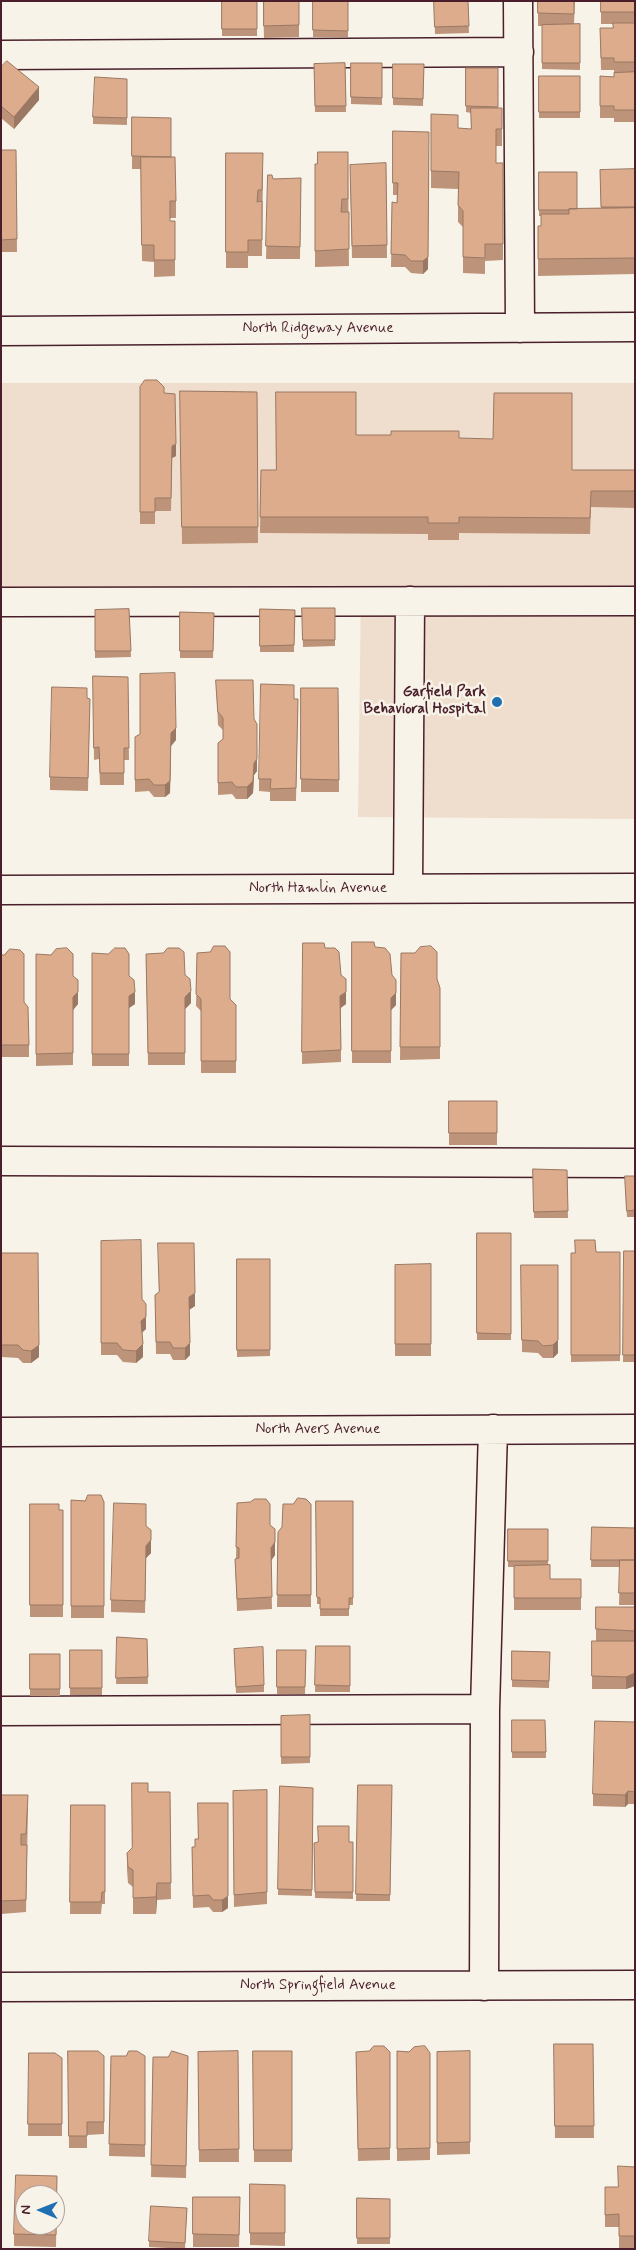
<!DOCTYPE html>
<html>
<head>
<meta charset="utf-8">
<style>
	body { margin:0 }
	#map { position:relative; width:636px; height:2250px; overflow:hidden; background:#f7f3e8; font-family:Mynerve,sans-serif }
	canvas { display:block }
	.frame { position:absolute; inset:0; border:2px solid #4a1f2b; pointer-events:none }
	.north { position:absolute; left:15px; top:2185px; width:50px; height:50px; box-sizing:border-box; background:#f7f3e8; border:1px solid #b29e9c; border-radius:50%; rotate:271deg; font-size:14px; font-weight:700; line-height:20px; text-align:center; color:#4a1f2b }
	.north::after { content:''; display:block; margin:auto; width:18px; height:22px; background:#1f6fb2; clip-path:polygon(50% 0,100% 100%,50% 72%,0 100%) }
</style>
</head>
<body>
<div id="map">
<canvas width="636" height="2250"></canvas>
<div class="frame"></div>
<div class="north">N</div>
</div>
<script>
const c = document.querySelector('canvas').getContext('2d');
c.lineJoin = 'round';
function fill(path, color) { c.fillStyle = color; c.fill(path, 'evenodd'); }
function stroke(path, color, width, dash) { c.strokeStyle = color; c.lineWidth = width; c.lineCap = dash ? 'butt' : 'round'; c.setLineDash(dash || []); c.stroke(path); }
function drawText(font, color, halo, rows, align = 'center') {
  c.font = font + ' Mynerve,sans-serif'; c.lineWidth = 5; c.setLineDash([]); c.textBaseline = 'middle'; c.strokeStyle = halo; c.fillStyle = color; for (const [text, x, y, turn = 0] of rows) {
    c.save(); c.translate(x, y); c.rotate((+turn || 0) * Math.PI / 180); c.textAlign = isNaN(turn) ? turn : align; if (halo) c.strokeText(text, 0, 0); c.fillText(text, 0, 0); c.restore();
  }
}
fill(new Path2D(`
	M2,383H635V819L358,817L361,587L1,588Z`), '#efdecd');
const minor = new Path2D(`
	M518,1L520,328
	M1,55L519,52
	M1,331L635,327
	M1,602L635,601
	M408,888L410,601
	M1,890L635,888
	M1,1161L635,1163
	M1,1432L635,1429
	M1,1711L485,1709
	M484,1986L485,1709L493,1429
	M1,1987L635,1985`);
stroke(minor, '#4a1f2b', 31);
stroke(minor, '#f7f3e8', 28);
fill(new Path2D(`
	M222,1H257V36H222Z
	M263,1H299V37L264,38Z
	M313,1H348V37H313Z
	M434,1H468L469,33L435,34Z
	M538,1H575L574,24H580V70L542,69V26H538Z
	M601,1H635V122H614V118H600V76L614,77V70H601L600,28H613V24H601Z
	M345,63L346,112H315L314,64Z
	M351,63H382V105L351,104Z
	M393,64H424L423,106L393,105Z
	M1,67L39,100L14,129L1,118Z
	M466,68H498V108H502V146H496V163H503V260L485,261V274L463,273V227L458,222V189L431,188V114L458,128L471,129V113L466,112Z
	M539,76H580V118H539Z
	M127,79V125L93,124V117Z
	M132,117L171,157L176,201V218H170V221H175V276L154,277V262L142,261L141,169H132Z
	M393,131L428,269L423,274L411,273L405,267H391L392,202L397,203V195H393Z
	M1,150H16L17,252H1Z
	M348,152L349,266L315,267V164H317Z
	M226,153L263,170L262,256H248V268H226Z
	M386,163L387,258H352L350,165Z
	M635,169V274L538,276V226H541V216H539V172L577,209L601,208L600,170Z
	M268,175L273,179L301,178L300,259H266Z
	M140,387L164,393L176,456L172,458L171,511H155V524H140Z
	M180,391L257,392L258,543L182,544Z
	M356,435L459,438L572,470H635V508L591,507L590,534L459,533V540H428V534L260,533L261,470H276Z
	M302,608H335V646L303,647Z
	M129,609L131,657L95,658V610Z
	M260,609L295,610L294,652H260Z
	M180,612L214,613L213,658H180Z
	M93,676L128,677L129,760H124V785H100L99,759L94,760Z
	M216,680L254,719L257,771L254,775L253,793L247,799H236L232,794L218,795V743L223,739V730L218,725Z
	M301,688H338L339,792H301Z
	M87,698L90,699L88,791L50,790V777Z
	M294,699H298L296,801H270V792L259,791V779Z
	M135,737L176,740L171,746L170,793L165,797H154L149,791L135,792Z
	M352,942L375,947L392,975L396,1005L391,1010V1063H352Z
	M303,943L325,948L341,975L346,1004L341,1008V1062L302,1064Z
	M92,953L129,976L135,1004L129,1008V1066H92Z
	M197,953L230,999L236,1005V1073H201V1011L196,1006Z
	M401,953L437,979L440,988V1059L400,1060Z
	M36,954L73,976L78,1004L73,1010V1065L36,1066Z
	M146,954L185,975L191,1003L185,1009V1065H148Z
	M1,955L24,1002L29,1045V1057H1Z
	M449,1101H497V1145H449Z
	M533,1169L567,1170L568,1218H534Z
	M635,1176V1217H627L625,1182Z
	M477,1233H511V1340H477Z
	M101,1241L142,1299L146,1329L142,1333L143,1357L136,1363L123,1362L117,1355H101Z
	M624,1251H635V1362H623Z
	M620,1252V1361L571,1362V1253Z
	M237,1259H270V1356L237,1357Z
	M431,1264V1356H395V1265Z
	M521,1265H558V1353L553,1358H543L538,1353L522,1352Z
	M155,1295L195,1306L189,1310L190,1355L185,1360H173L170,1354H156Z
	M1,1297L39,1357L31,1363H23L18,1358L2,1357Z
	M71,1500L104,1502V1618H71Z
	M316,1501H353V1605H349V1616H320V1604H317Z
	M237,1503L270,1525L275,1555L271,1560L272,1609L237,1611L235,1559H236Z
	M30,1504L59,1510H63V1617H30Z
	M311,1504V1607H277L278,1532Z
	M146,1526L151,1553L146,1558L145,1613L111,1612V1600Z
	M592,1527L635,1528V1605H619L620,1567H591Z
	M508,1529H548V1565L550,1579H581V1610H514V1567H508Z
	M596,1607H635V1686L626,1689H592V1641H596Z
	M117,1637L147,1639L148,1684H116Z
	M316,1646H350V1692H315Z
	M234,1649L264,1685V1692L236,1693Z
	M70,1650H102V1695H70Z
	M277,1650H306L305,1694H277Z
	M512,1651L550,1652L549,1688L512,1687Z
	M30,1654H60V1696H30Z
	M310,1715V1763L281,1764V1716Z
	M512,1720H545L546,1758H512Z
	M635,1722V1804H628L625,1807L593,1806V1794Z
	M358,1785H392L390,1901H356Z
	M280,1786L313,1788L312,1896L278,1895Z
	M267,1790V1904L234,1907L233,1791Z
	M148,1792H170L171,1899L157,1900L156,1914H133V1887L128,1883L127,1870V1853L132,1848Z
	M1,1795L28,1808L26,1912L1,1914Z
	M71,1805H105V1904H102L101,1914H70Z
	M353,1842V1899L315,1898L314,1843Z
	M192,1847L228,1908L222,1912H213L209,1907L193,1908Z
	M554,2044H593L594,2138H555Z
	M68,2051L104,2056V2134L87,2135V2148H69Z
	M238,2051L239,2162H199L198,2052Z
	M253,2051H292V2162H254Z
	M397,2051L430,2053V2160L397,2161Z
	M470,2051V2154L437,2155V2052Z
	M356,2052H390V2160L358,2161Z
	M29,2053L62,2058V2136H28Z
	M111,2056H145V2157L109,2156Z
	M188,2056L186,2178L151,2177L153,2057H168Z
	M635,2167V2248H619V2227H605V2187H618Z
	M57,2176L56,2247L14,2246V2234Z
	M250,2184L285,2185V2246L250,2245Z
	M193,2197L240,2209L239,2247H193Z
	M357,2198L390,2199V2244H357Z
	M187,2208L185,2249L149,2247V2241Z`), '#bd9479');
fill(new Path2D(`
	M39,87V100L14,129V117Z
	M429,144L428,269L423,274V261Z
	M176,444V456L172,458L171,511L172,446Z
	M176,728V740L171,746L170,793L165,797V785L171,733Z
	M257,759V771L254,775L253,793L247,799V787L254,763Z
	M346,979V1004L340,1008V996Z
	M396,980V1005L391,1010V998Z
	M191,991V1003L185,1009V1065V997Z
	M78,992V1004L73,1010V997Z
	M135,992V1004L129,1008V996Z
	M195,1293V1306L189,1310V1297Z
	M146,1304V1329L141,1333V1321Z
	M558,1340V1353L553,1358V1345Z
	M190,1343V1355L185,1360V1348Z
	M143,1344V1357L136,1363V1351Z
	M39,1345V1357L31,1363V1351Z
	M275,1529V1555L271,1561V1548Z
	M151,1530V1553L146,1558L145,1613L146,1546Z
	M635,1673V1686L626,1689V1677Z
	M628,1791V1804L625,1807V1795Z
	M157,1883V1900L156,1914V1897Z
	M228,1896V1908L222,1912V1900Z`), '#9a7863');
const building = new Path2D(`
	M222,1H257V29H222Z
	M264,1H299V25L264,26Z
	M313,1H348V31L313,30Z
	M434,1H468L469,26L435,27Z
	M538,1H574V14L538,13Z
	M601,1H635V12H601Z
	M613,23H635V62H614V58H601L600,28H613Z
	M580,24V63H542V25Z
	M7,61L39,87L14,117L1,106V67Z
	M345,63L346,106H315L314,64Z
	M351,63H382V98L351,97Z
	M393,64H424L423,99L393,98Z
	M466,68H498V107L466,106Z
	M635,72V110H614V106H600V76L614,77V73Z
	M539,76H580V112H539Z
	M95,77L127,79V118L93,117Z
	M471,108H502V129H496V163H503V244H485V258L463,257V211L458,205L459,172L431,171V114L458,115V128L471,129Z
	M132,117L171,118V157L132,156Z
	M393,131L429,132L428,257L423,261H411L405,255L391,254L392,202L397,203L398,183H393Z
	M1,150H16L17,239L1,240Z
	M318,152H348V199H342L341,212H349V249L315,251V164H317Z
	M226,153H263L262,190H258L257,202L262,201V240H248V252H226Z
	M141,157H175L176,201H170V221H175V260H154V245H142Z
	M386,163L387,245L352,246L350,165Z
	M635,169V207H601L600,170Z
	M539,172H577V209H569V210H539Z
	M268,175H272L273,179L301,178L300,247L266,246Z
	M635,208V258L538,259V226H541V214H569V209Z
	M145,380H157L164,387V393L175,394L176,444L172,446L171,498H155V512H140V387Z
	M180,391L257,392L258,527H182Z
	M276,392H356V435H391V431H459V438L493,439L494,393H572V470H635V491H591L590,518L459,517V523H428V517H260L261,470H276Z
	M302,608H335V640H303Z
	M129,609L131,651H95V610Z
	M260,609L295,610L294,645L260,646Z
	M180,612L214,613L213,651H180Z
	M175,673L176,728L171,733L170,781L165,785H154L149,779L135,780V737L140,734V674Z
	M93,676L128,677L129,748H124V773H100L99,747L94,748Z
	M216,680H253L254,719L257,724V759L254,763L253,781L247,787H236L232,782L218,783V743L223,739V718L218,712Z
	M261,684L294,685V699H298L296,788L270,789L271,779H259Z
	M52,687L87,688V698L90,699L88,778L50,777Z
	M301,688H338L339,780L301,779Z
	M352,942H374L375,947L385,948L390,954L392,975L396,980V993L391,998V1051H352Z
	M303,943H324L325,948H335L339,952L341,975L346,979V992L340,996L341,1050L302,1052Z
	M214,946H225L230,952V999L236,1005V1061H201V999L196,994L197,953L210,952Z
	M431,946L437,952V979L440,988V1047H400L401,953H415L420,947Z
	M67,948L73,954V976L78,980V992L73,997V1053L36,1054V954L51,955L56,949Z
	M115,948H125L129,954V976L134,980L135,992L129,996V1054H92V953L108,954Z
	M168,948H179L184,952L185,975L190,979L191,991L185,997V1053H148L146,954L163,953Z
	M10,949L20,950L24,954V1002L28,1007L29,1045H1V955H4Z
	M449,1101H497V1133H449Z
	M533,1169L567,1170L568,1211L534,1212Z
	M625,1176H635V1210L627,1211Z
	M477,1233H511V1334L477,1333Z
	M141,1240L142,1299L146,1304V1317L141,1321L143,1344L136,1351L123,1350L117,1343H101V1241Z
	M575,1240H595L596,1252H620V1355H571V1253H575Z
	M158,1243H194L195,1293L189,1297L190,1343L185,1348H173L170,1342H156L155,1295L159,1292Z
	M624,1251H635V1355H623Z
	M1,1253H38L39,1345L31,1351L23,1350L18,1345H2Z
	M237,1259H270V1350H237Z
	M431,1264V1344H395V1265Z
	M521,1265H558V1340L553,1345L543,1346L538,1341L522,1340Z
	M88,1495H101L104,1502V1606H71V1500L85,1501Z
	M298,1498L306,1499L311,1504V1595H277L278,1532L282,1527L283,1504H293Z
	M255,1499H266L270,1504V1525L275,1529V1542L271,1548L272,1597L237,1599L235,1559L239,1558V1548L236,1547L237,1503L250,1502Z
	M316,1501H353V1598H349V1609H320V1598L317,1597Z
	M114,1503L146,1504V1526L151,1530V1540L146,1546L145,1601L111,1600Z
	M30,1504H59V1510H63V1605H30Z
	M592,1527L635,1528V1560H591Z
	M508,1529H548V1561H508Z
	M620,1560H635V1593H619Z
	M550,1565V1579H581V1598H514V1566Z
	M596,1607H635V1631L596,1629Z
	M117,1637L147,1639L148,1677L116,1678Z
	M592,1641H635V1673L626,1677L592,1676Z
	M316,1646H350V1686L315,1685Z
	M263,1647L264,1685L236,1687L234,1649Z
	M70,1650H102V1688H70Z
	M277,1650H306L305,1687H277Z
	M512,1651L550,1652L549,1681L512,1680Z
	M30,1654H60V1689H30Z
	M310,1715V1757H281V1716Z
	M512,1720H545L546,1752H512Z
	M595,1721L635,1722V1792L628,1791L625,1795L593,1794Z
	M132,1783H148V1792H170L171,1883H157L156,1897L133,1898V1870L128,1867L127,1853L132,1848Z
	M358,1785H392L390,1895L356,1894Z
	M280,1786L313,1788L312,1890L278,1889Z
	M267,1790V1892L234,1895L233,1791Z
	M1,1795H28L26,1834H21V1845H27L26,1900L1,1901Z
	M198,1803H228V1896L222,1900H213L209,1895L193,1896L192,1847H195V1839H198Z
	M71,1805H105V1892H102L101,1902H70Z
	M318,1826H349V1842H353V1892H315L314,1843L318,1842Z
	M554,2044H593L594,2126H555Z
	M374,2046H384L390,2052V2148L358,2149L356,2052L369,2051Z
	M425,2046L430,2053V2148L397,2149V2051L409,2052L414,2047Z
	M68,2051H98L104,2056V2122H87V2136H69Z
	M129,2051H137L145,2056V2145L109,2144L111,2056H126Z
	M172,2051L188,2056L186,2166L151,2165L153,2057H168Z
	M238,2051L239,2149L199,2150L198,2052Z
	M253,2051H292V2150H254Z
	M470,2051V2142L437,2143V2052Z
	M29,2053H55L62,2058V2124H28Z
	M618,2166L635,2167V2236H619V2214L605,2215V2187H618Z
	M16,2175L57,2176L56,2235L14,2234ZM25,2195H55V2225H25Z
	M250,2184L285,2185V2233H250Z
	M193,2197H240L239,2235L193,2234Z
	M357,2198L390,2199V2238H357Z
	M151,2206L187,2208L185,2243L149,2241Z`);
fill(building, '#dcac8d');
stroke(building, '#9a7863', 1);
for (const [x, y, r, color] of [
	[497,702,6,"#1f6fb2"]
]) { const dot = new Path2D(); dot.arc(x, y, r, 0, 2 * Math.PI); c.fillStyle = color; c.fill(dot); stroke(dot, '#f7f3e8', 2); }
drawText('15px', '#4a1f2b', '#f7f3e8', [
	["North Ridgeway Avenue",318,329],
	["North Hamlin Avenue",318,889],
	["North Avers Avenue",318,1430],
	["North Springfield Avenue",318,1986]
]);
drawText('bold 15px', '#4a1f2b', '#f7f3e8', [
	["Garfield Park",486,693],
	["Behavioral Hospital",486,710]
], 'right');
</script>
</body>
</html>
